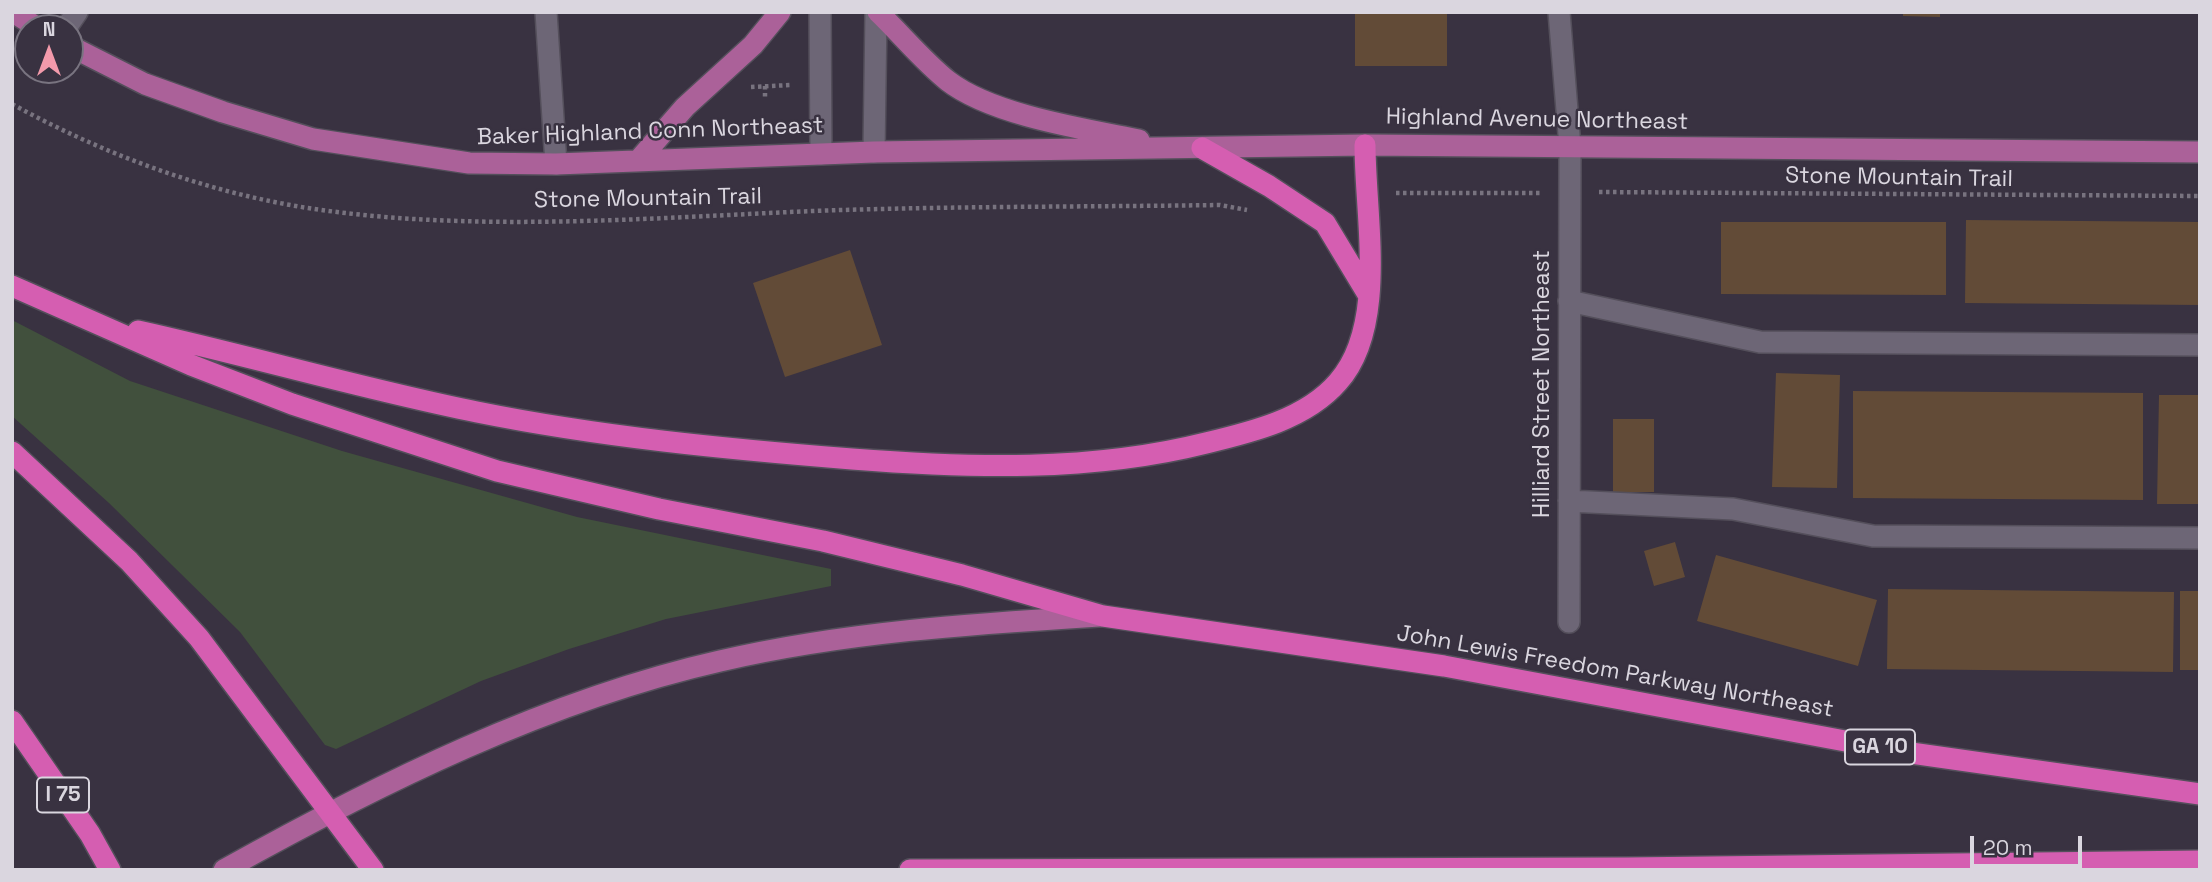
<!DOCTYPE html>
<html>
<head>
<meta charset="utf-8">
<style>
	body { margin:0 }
	#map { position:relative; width:2212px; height:882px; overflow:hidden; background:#393241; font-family:"Space Grotesk",sans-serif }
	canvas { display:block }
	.frame { position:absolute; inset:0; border:14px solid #dad6df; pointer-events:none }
	.north { position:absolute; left:14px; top:14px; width:70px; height:70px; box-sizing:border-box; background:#393241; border:2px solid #797480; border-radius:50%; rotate:0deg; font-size:19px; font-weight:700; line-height:28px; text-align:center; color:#dad6df }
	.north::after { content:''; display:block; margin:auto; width:24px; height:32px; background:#f39aab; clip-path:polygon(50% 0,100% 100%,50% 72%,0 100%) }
	.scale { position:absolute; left:1970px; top:836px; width:112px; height:32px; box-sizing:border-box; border:4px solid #dad6df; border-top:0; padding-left:9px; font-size:21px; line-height:24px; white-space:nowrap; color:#dad6df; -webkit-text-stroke:5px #393241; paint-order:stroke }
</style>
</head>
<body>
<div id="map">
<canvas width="2212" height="882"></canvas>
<div class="frame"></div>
<div class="north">N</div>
<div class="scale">20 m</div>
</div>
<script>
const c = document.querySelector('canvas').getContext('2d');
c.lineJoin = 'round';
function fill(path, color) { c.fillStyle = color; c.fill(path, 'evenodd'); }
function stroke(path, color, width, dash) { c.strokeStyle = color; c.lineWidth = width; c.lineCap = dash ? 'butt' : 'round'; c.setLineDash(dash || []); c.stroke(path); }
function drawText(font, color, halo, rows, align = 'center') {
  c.font = font + ' "Space Grotesk",sans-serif'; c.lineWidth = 5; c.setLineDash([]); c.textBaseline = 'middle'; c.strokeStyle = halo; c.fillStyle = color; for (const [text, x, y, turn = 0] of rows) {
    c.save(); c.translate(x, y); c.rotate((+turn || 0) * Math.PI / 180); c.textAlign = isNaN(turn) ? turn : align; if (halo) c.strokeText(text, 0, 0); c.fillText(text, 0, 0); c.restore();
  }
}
fill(new Path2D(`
	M12,320L130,381L342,451L577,517L831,569V586L666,619L569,649L481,681L336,749L325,745L240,632L109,503L12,416Z`), '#41503d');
fill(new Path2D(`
	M1355,12H1447V66H1355Z
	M1903,12H1940V17L1903,16Z
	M1966,220L2200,222V305L1965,303Z
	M1721,222H1946V295L1721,294Z
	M850,250L882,345L785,377L753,283Z
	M1776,373L1840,375L1837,488L1772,487Z
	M1853,391L2143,393V500L1853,498Z
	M2159,395H2200V504H2157Z
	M1613,419H1654V492H1613Z
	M1675,542L1685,577L1654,586L1644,551Z
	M1716,555L1877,600L1858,666L1697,621Z
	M1888,589L2174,592L2173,672L1887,669Z
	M2180,591H2200V670H2180Z`), '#624b37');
const minor = new Path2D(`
	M546,12L556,164
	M820,12L821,154
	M1559,12L1570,147L1569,622
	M66,28L77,12
	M874,152L876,12
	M1569,301L1760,342L2200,345
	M1569,501L1733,509L1873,536L2200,538`);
const major = new Path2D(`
	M13,12L38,28
	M878,12C901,34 923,61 948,81C992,115 1084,129 1139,140
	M70,46L145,84L223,112L313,139L469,163L556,164L874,152L1365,145L2200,152
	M638,161L685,107L753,45L780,12
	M224,870C378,784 548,700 720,661C845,632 971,624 1099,616`);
const highway = new Path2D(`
	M1202,148L1269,186L1325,223L1369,296
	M12,286L191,365L292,404L497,471L659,509L823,541L962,575L1103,616L1444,666L1904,752L2200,794
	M138,331C251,356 363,389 477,412C601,437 726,449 852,459C969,468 1091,472 1206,443C1252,432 1306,419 1338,382C1388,326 1365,216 1365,145
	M12,452L129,561L199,638L373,870
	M12,721L90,834L110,870
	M910,870L1628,868L2200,861`);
stroke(minor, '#544f5b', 24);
stroke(major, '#544f5b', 24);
stroke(highway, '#544f5b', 24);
stroke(new Path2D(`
	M765,86V97
	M751,87L791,85
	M12,104C103,154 205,192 308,208C471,233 648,218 813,211C949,206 1085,207 1220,205L1247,210
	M1599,192L2200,196
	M1396,193H1541`), '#78737f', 4.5, [3.5, 3.5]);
stroke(minor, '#6d6676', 21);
stroke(major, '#ab6199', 21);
stroke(highway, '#d55eb1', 21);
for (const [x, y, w] of [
	[1880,747,70],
	[63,795,52]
]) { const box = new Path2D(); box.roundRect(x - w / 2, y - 17.5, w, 35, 5); c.fillStyle = '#393241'; c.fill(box); stroke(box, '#dad6df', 2); }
drawText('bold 21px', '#dad6df', null, [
	["GA 10",1880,747],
	["I 75",63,795]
]);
drawText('23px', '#dad6df', '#393241', [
	["Highland Avenue Northeast",1537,120,1],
	["Baker Highland Conn Northeast",650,132,-2],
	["Stone Mountain Trail",1899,178,1],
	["Stone Mountain Trail",648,199,-1],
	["Hilliard Street Northeast",1543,384,-90],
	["John Lewis Freedom Parkway Northeast",1615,672,10]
]);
</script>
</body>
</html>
